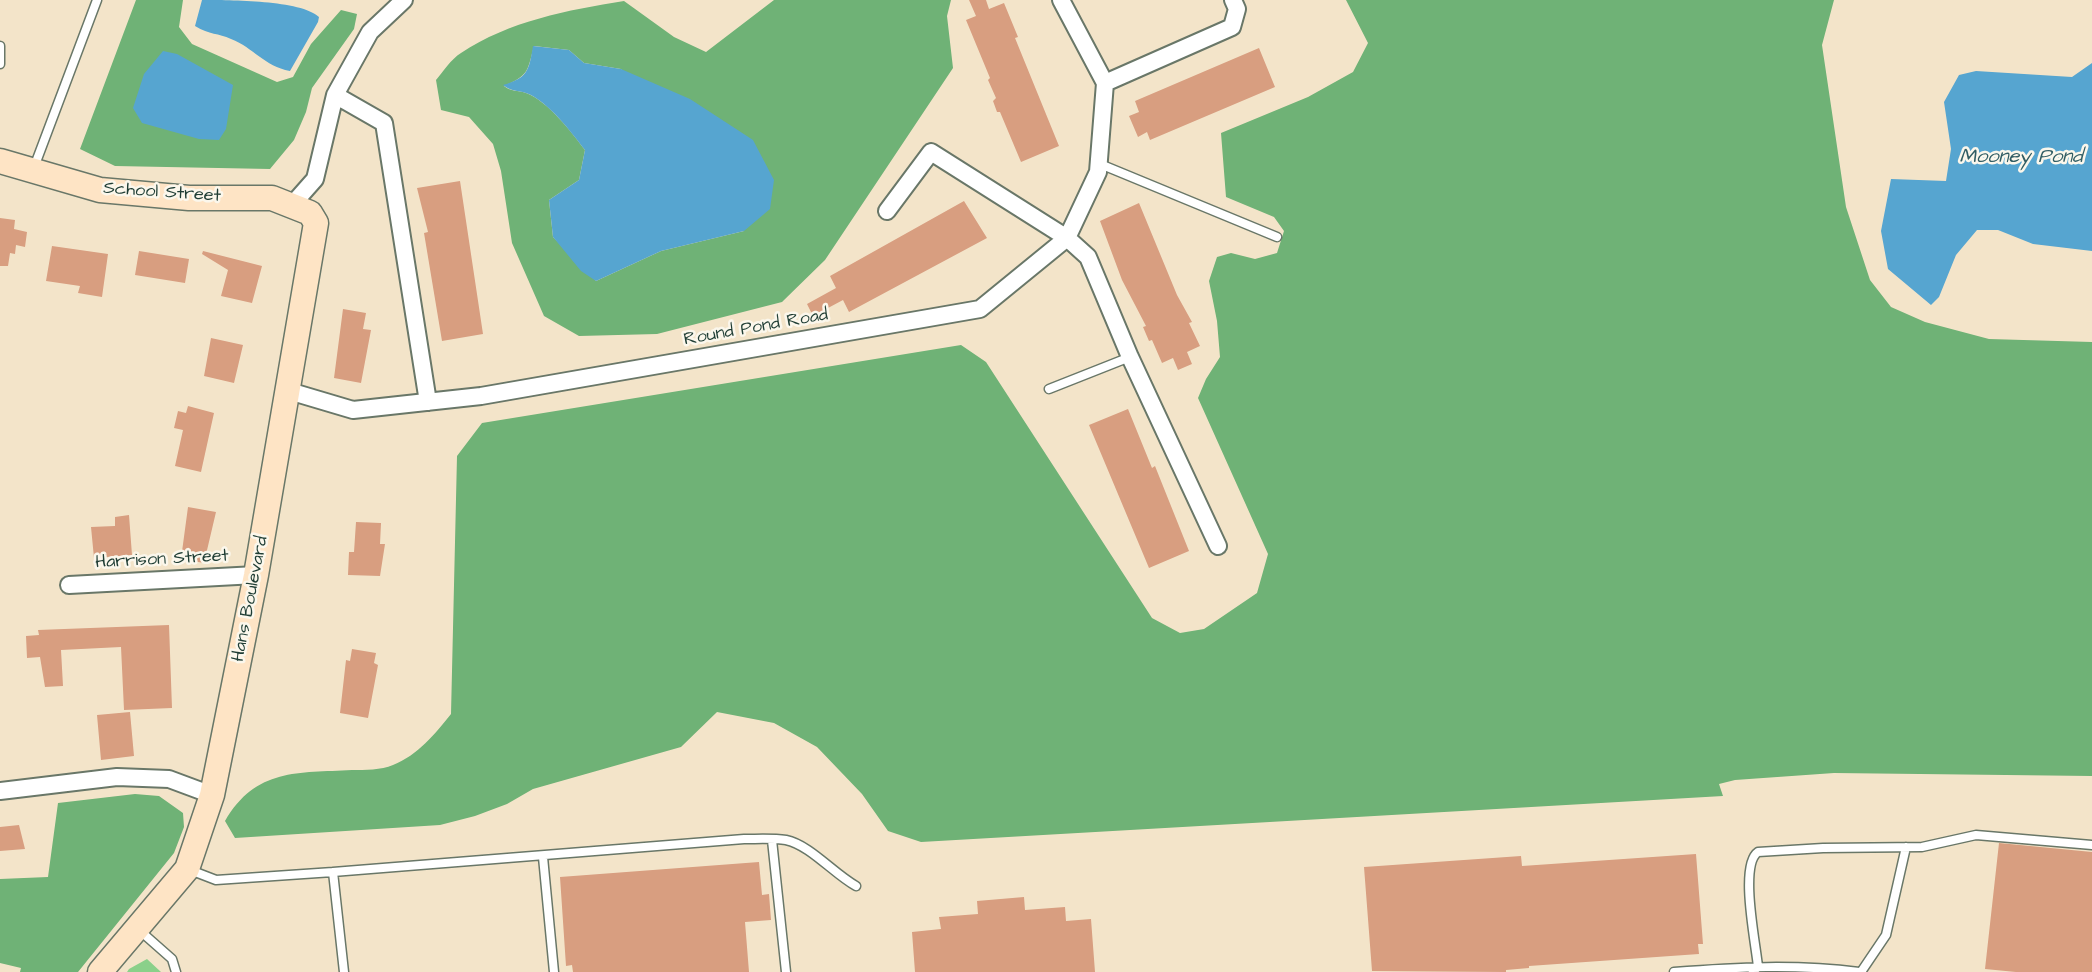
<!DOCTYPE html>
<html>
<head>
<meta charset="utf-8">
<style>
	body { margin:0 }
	canvas { display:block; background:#f3e4c9 }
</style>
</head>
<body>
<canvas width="2092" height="972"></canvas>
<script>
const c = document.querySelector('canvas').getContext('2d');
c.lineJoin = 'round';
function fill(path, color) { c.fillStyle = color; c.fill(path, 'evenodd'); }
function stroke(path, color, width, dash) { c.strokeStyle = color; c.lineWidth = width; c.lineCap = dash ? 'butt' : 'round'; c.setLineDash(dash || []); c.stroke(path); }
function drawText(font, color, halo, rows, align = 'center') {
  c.font = font + ' "Architects Daughter",sans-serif'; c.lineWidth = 5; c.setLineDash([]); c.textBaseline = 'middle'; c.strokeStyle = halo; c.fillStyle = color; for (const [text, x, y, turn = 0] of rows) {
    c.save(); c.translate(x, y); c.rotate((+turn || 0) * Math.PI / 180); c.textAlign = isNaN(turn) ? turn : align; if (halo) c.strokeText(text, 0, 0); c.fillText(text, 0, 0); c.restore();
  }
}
fill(new Path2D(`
	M147,959L161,972H127L129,969Z`), '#8ad08a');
fill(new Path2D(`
	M136,0H183L179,27L192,44L277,82L293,77L311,44L341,10L357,14L354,29L312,88L306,112L294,140L270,169L115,166L80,149Z
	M774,0H951L947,16L953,68L825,260L782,302L657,334L579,336L544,316L512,243L501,171L493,144L469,117L441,110L436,80C443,72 451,59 461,53C509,21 568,10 624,1L674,37L706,52ZM534,46L569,50L584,63L621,69L744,231L661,251L596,281L553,237L549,200L579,180L585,150C572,133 548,101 526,93C517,90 512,92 504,86C529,75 527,72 534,46Z
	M1346,0H1834L1822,45L1846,207L1870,280L1891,307L1925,322L1989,339L2092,342V776L1834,773L1735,780L1719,784L1723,796L921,842L888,831L862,794L817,747L774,723L717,712L681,747L533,789L507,804L475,816L440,825L235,838L225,821C256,768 298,773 352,770C365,770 381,770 393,765C418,755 435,734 451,714L457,456L482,423L961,345L986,362L1152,618L1180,633L1204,629L1257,593L1268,554L1198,398L1206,379L1220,357L1217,321L1209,281L1217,257L1231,253L1255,259L1277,253L1284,231L1274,217L1226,197L1221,133L1308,97L1353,72L1368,43Z
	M135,794L159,796L183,813L184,827L174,853L78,972H20L21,968L0,963V879L48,877L58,803Z`), '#6fb276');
fill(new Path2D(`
	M202,0C230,0 301,0 319,17L318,22L290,71C264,66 254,48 231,39C218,33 210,35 195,26Z
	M533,46L569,50L584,63L621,69L690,99L753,140L774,180L770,209L744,231L661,251L596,281L581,271L553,237L549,200L579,180L585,150C572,133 547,100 526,93C517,90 512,92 503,85C528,78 529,70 533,46Z
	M163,51L177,54L233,85L226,129L219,140L199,139L142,123L133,108L144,74Z
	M2092,63V251L2033,244L1998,230H1977L1956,255L1939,297L1931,305L1888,269L1881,231L1891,179L1946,181L1951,149L1944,102L1959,75L1976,71L2072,77Z`), '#56a5d0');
fill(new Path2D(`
	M969,0H986L989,9L1004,3L1018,37L1015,38L1059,146L1021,162L1000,112H997L993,101L996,98L988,80L990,78L966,20L976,16Z
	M1259,48L1275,87L1150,140L1147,132L1138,137L1129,116L1139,112L1135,101Z
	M460,181L483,334L442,341L424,233L428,232L417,188Z
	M964,201L987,238L849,312L843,300L813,316L807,304L836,288L830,276Z
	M1139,203L1177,295L1192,322L1189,323L1200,346L1187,352L1192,364L1178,370L1173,358L1162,363L1152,340L1149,341L1143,327L1146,326L1122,280L1100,221Z
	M0,218L15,220L14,229L27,232L25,247L16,245L15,254L10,253L8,266H0Z
	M52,246L108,254L102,297L78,293L80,286L46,281Z
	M139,251L189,259L185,283L135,275Z
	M203,251L262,266L252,303L221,296L228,270L202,254Z
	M343,309L366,313L363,329L371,330L361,383L334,378Z
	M211,338L243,345L234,383L204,376Z
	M188,406L214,413L201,472L175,466L183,430L174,428L178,411L186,413Z
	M1128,409L1152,468L1155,466L1189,551L1149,568L1089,425Z
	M188,507L216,512L204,563L181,559Z
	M129,515L132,555L94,558L91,527L115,526V517Z
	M356,522L381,523L380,544H385L380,576L348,575L349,552H354Z
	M169,625L172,708L124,710L121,647L61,650L63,686L45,687L40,657L27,658L26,636L39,635L38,630Z
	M352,649L376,653L374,663L378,665L368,718L340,713L346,660L350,661Z
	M130,712L134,756L101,760L97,715Z
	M19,825L25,849L0,851V827Z
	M1999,843L2092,852V972H2016L1985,969Z
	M1696,854L1703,944H1698L1699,954L1529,966V968L1506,970V972L1372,971L1364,867L1521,856L1522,866Z
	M759,862L762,895L769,894L771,920L745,922L749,972H573L572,965L566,966L560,877Z
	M1024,897L1025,910L1065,907L1066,921L1091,919L1095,972H915L912,932L941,929L939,917L978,914L977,901Z`), '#d89e80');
const lane = new Path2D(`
	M0,46V64
	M1100,164L1277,237
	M33,170L97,0
	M1049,389L1130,357
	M772,840L786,972
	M543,857L554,972
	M190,870L216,880L333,872L344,972
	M333,872L744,839C758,839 773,838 786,840C810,845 834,874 856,886
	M138,929L172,959L176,972
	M1674,972C1736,967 1797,964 1859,972
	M1753,972L1758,967C1756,944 1739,865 1758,852L1823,848L1922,847L1976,835L2092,845
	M1861,972L1886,935L1906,847`);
const street = new Path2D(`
	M1105,83L1232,27L1237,9L1233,0
	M335,95L384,123L428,402
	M292,205L315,179L335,95L370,32L404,0
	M887,211L931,152L1067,238L1088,257L1130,357L1218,546
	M289,391L353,410L481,396L980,309L1067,238L1098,172L1105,83L1061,0
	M69,585L256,575
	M0,791L117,777L169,779L212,795`);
const secondary = new Path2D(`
	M0,161L100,190L189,198H272L310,213L316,223L256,575L212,795L187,869L100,972`);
stroke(lane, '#697768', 11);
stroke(street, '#697768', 20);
stroke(secondary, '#697768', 27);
stroke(lane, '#fff', 8);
stroke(street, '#fff', 16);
stroke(secondary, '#fee4c5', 24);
drawText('18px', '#1f3d34', '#fbf7ec', [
	["School Street",162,193,4],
	["Round Pond Road",756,328,-10],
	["Harrison Street",162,560,-3],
	["Hans Boulevard",251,599,-79]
]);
drawText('italic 20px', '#305c63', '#fbf7ec', [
	["Mooney Pond",2021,158]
]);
</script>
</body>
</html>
